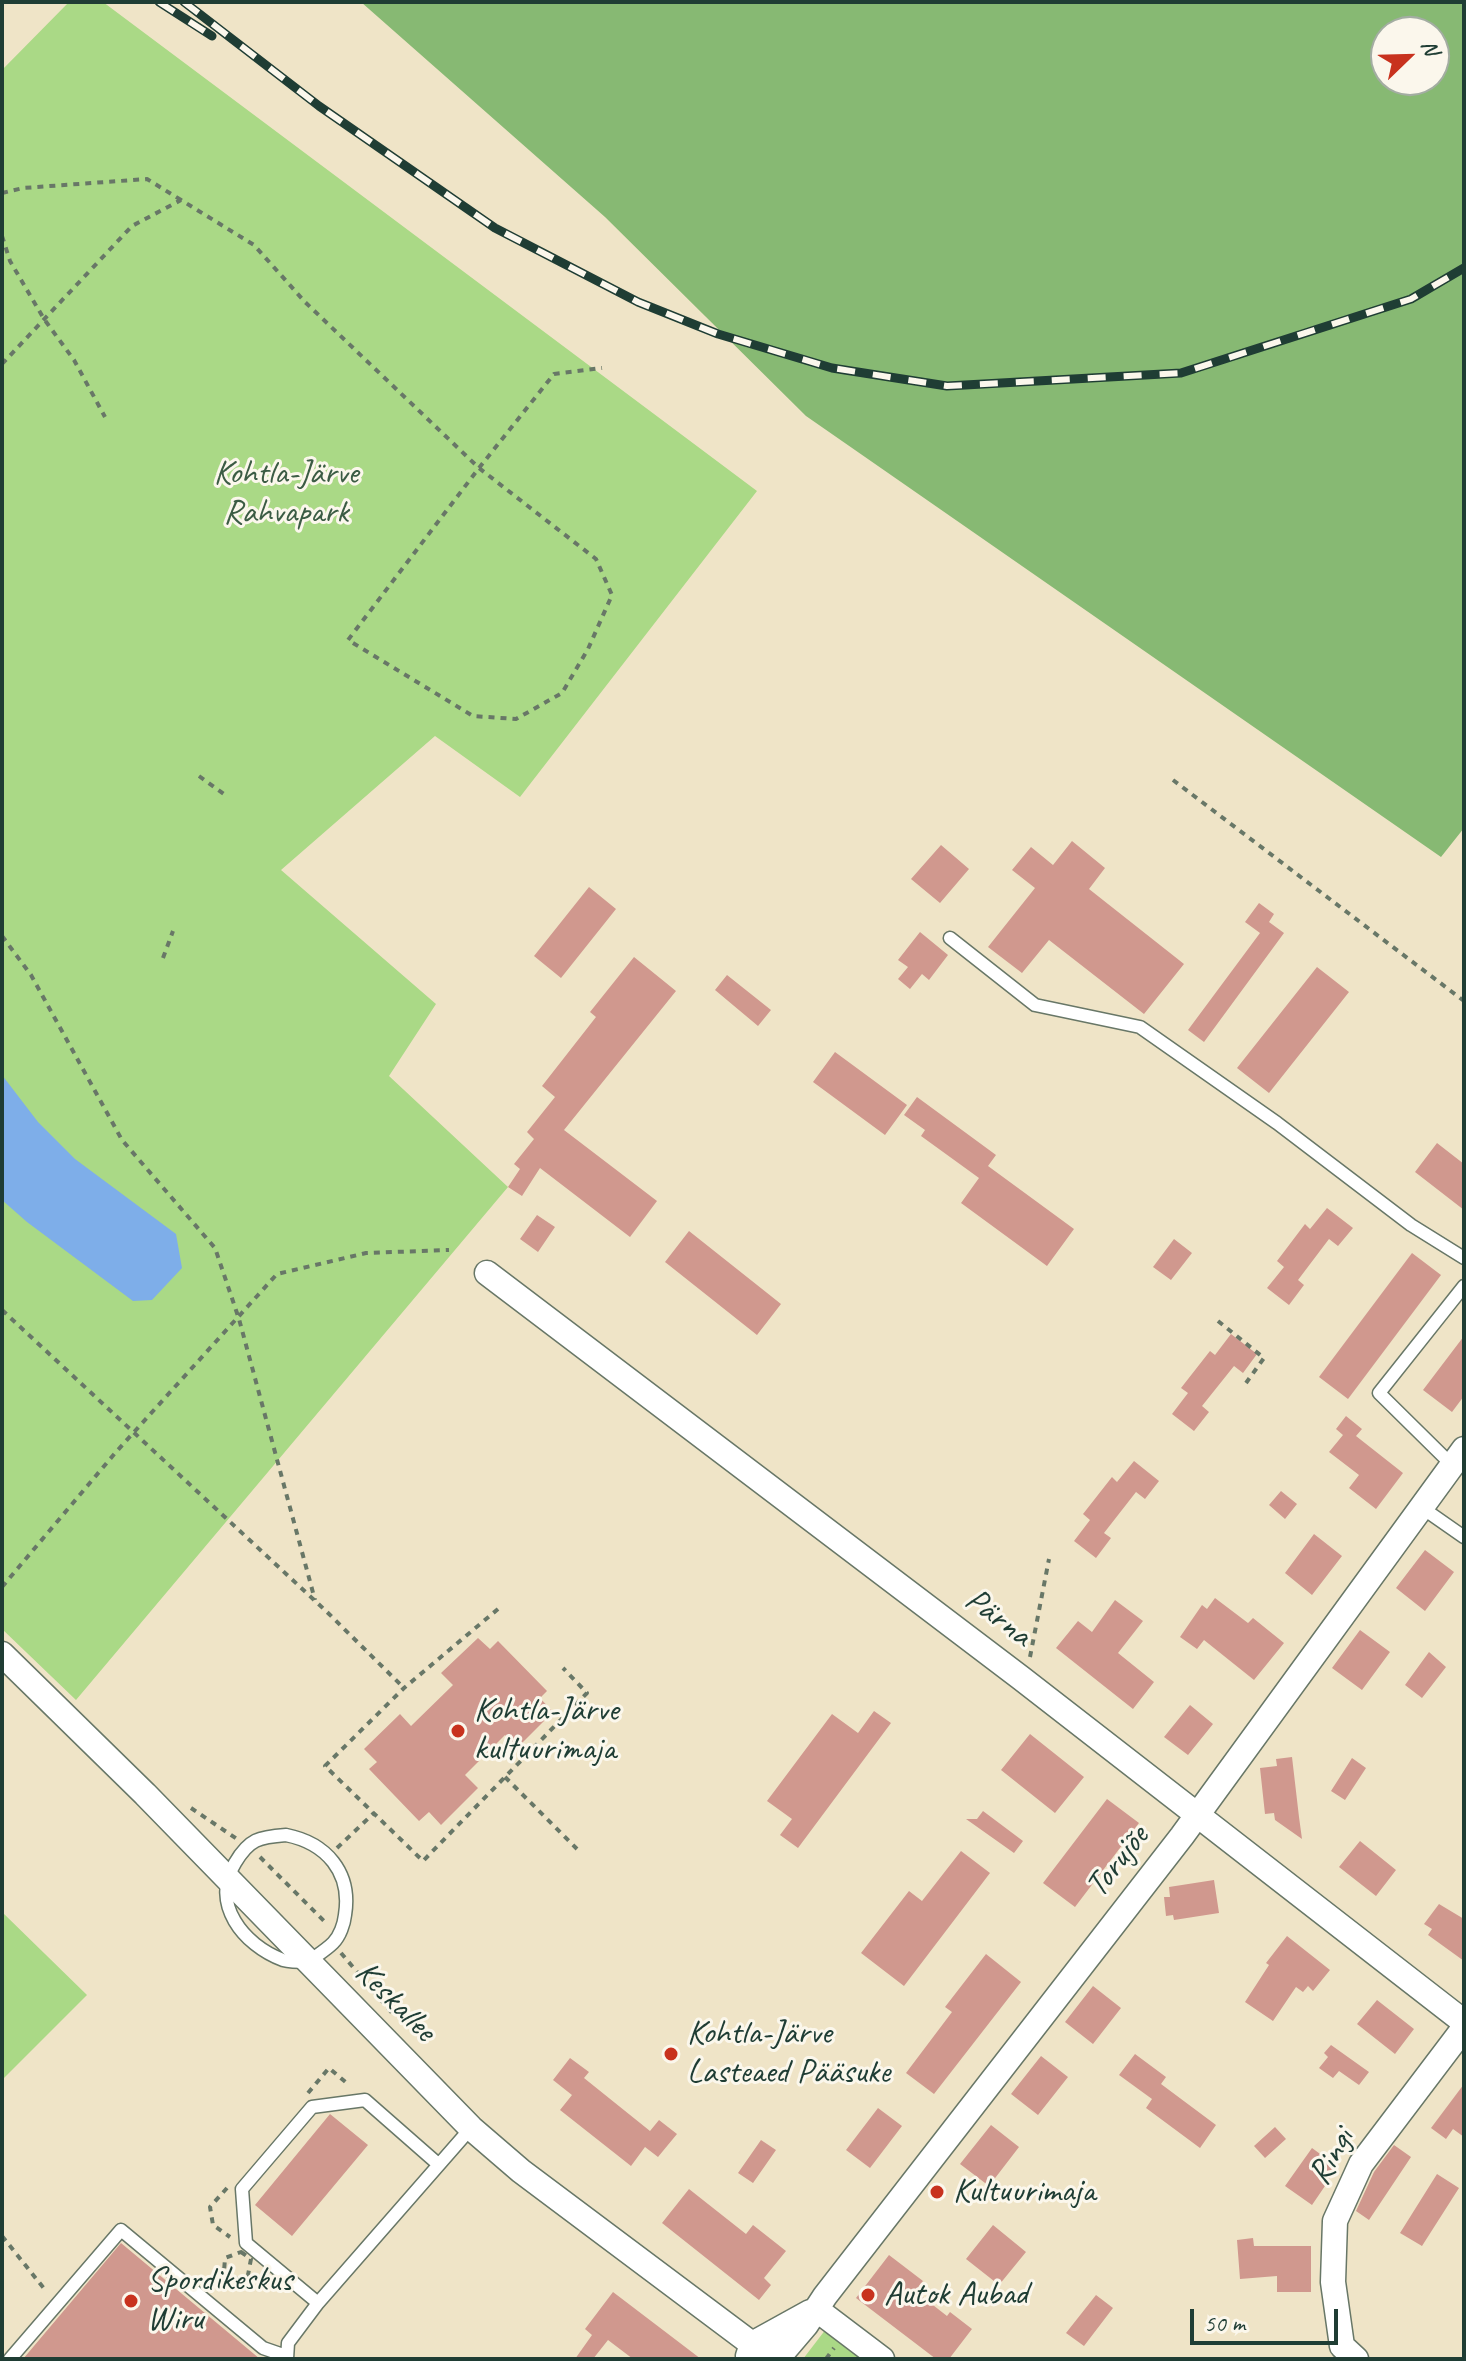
<!DOCTYPE html>
<html>
<head>
<meta charset="utf-8">
<style>
	body { margin:0 }
	#map { position:relative; width:1466px; height:2361px; overflow:hidden; background:#efe4c7; font-family:Caveat,sans-serif }
	canvas { display:block }
	.frame { position:absolute; inset:0; border:4px solid #1f3d34; pointer-events:none }
	.north { position:absolute; left:1370px; top:16px; width:80px; height:80px; box-sizing:border-box; background:#fbf7ec; border:2px solid #a3ada2; border-radius:50%; rotate:67deg; font-size:22px; font-weight:700; line-height:32px; text-align:center; color:#1f3d34 }
	.north::after { content:''; display:block; margin:auto; width:28px; height:36px; background:#c8321e; clip-path:polygon(50% 0,100% 100%,50% 72%,0 100%) }
	.scale { position:absolute; left:1190px; top:2309px; width:148px; height:36px; box-sizing:border-box; border:4px solid #1f3d34; border-top:0; padding-left:10px; font-size:24px; line-height:28px; white-space:nowrap; color:#1f3d34; -webkit-text-stroke:6px #fbf7ec; paint-order:stroke }
</style>
</head>
<body>
<div id="map">
<canvas width="1466" height="2361"></canvas>
<div class="frame"></div>
<div class="north">N</div>
<div class="scale">50 m</div>
</div>
<script>
const c = document.querySelector('canvas').getContext('2d');
c.lineJoin = 'round';
function fill(path, color) { c.fillStyle = color; c.fill(path, 'evenodd'); }
function stroke(path, color, width, dash) { c.strokeStyle = color; c.lineWidth = width; c.lineCap = dash ? 'butt' : 'round'; c.setLineDash(dash || []); c.stroke(path); }
function drawText(font, color, halo, rows, align = 'center') {
  c.font = font + ' Caveat,sans-serif'; c.lineWidth = 6; c.setLineDash([]); c.textBaseline = 'middle'; c.strokeStyle = halo; c.fillStyle = color; for (const [text, x, y, turn = 0] of rows) {
    c.save(); c.translate(x, y); c.rotate((+turn || 0) * Math.PI / 180); c.textAlign = isNaN(turn) ? turn : align; if (halo) c.strokeText(text, 0, 0); c.fillText(text, 0, 0); c.restore();
  }
}
fill(new Path2D(`
	M69,2H103L757,491L520,797L435,736L281,870L436,1004L389,1076L508,1187L76,1700L2,1629V70Z
	M2,1912L87,1995L2,2080Z
	M826,2329L865,2359H803Z`), '#aad986');
fill(new Path2D(`
	M361,2H1464V828L1441,857L806,416L605,217ZM1386,32H1434V80H1386Z`), '#87b973');
fill(new Path2D(`
	M2,1075L38,1122L75,1159L176,1234L182,1268L152,1300L133,1301L27,1222L2,1200Z`), '#7eaee9');
fill(new Path2D(`
	M1072,841L1105,868L1089,889L1184,964L1144,1014L1049,940L1022,973L988,947L1035,888L1012,870L1031,847L1053,865Z
	M941,845L969,869L940,903L911,879Z
	M589,887L616,909L561,978L534,956Z
	M1259,903L1274,914L1269,922L1284,933L1204,1042L1188,1030L1260,933L1245,922Z
	M920,932L948,955L929,980L922,974L910,989L898,979L908,967L898,960Z
	M634,957L676,991L564,1130L657,1201L630,1237L540,1168L522,1196L508,1187L520,1169L514,1164L534,1139L527,1132L555,1097L542,1086L596,1017L590,1012Z
	M1317,967L1349,992L1269,1093L1237,1068Z
	M727,975L771,1010L758,1026L715,990Z
	M835,1052L907,1105L885,1135L813,1082Z
	M917,1097L996,1155L988,1166L1074,1229L1047,1266L961,1203L979,1178L921,1136L925,1130L904,1115Z
	M1437,1143L1464,1164V1210L1415,1172Z
	M1327,1208L1353,1228L1338,1246L1329,1239L1298,1280L1304,1285L1289,1305L1267,1288L1284,1267L1277,1261L1305,1224L1310,1229Z
	M537,1215L555,1227L538,1252L520,1239Z
	M689,1231L781,1304L757,1335L665,1262Z
	M1174,1239L1192,1253L1171,1280L1153,1267Z
	M1412,1253L1441,1275L1348,1399L1319,1377Z
	M1231,1334L1257,1354L1243,1373L1234,1366L1202,1406L1209,1412L1194,1431L1172,1414L1188,1393L1181,1388L1210,1351L1215,1355Z
	M1464,1336V1396L1452,1412L1423,1390Z
	M1346,1416L1362,1429L1356,1436L1403,1473L1376,1509L1349,1488L1359,1475L1329,1452L1343,1435L1336,1429Z
	M1134,1461L1159,1481L1145,1499L1136,1492L1104,1533L1111,1538L1096,1558L1074,1541L1090,1520L1083,1514L1112,1477L1117,1482Z
	M1281,1491L1297,1504L1285,1519L1269,1505Z
	M1314,1534L1342,1556L1312,1595L1285,1573Z
	M1425,1550L1454,1572L1425,1611L1396,1588Z
	M1215,1598L1248,1623L1253,1618L1284,1643L1254,1680L1204,1640L1197,1649L1180,1637L1202,1605L1207,1609Z
	M1115,1600L1143,1621L1118,1653L1154,1682L1133,1709L1056,1648L1078,1621L1092,1632Z
	M1360,1630L1390,1652L1362,1690L1332,1668Z
	M478,1638L490,1649L498,1641L547,1691L540,1698L553,1712L517,1748L505,1735L465,1775L478,1788L441,1825L429,1812L419,1821L369,1769L377,1762L364,1749L400,1714L411,1726L453,1685L441,1673Z
	M1429,1652L1446,1667L1422,1698L1405,1685Z
	M1190,1705L1213,1724L1188,1755L1164,1737Z
	M874,1711L891,1723L798,1848L780,1835L792,1819L767,1801L832,1714L858,1733Z
	M1030,1734L1084,1777L1055,1813L1001,1770Z
	M1292,1757L1299,1817L1302,1839L1275,1820L1274,1813L1265,1814L1260,1768L1277,1766L1276,1759Z
	M1352,1758L1366,1768L1345,1800L1331,1791Z
	M1107,1799L1139,1823L1075,1907L1043,1883Z
	M983,1811L1023,1841L1014,1853L966,1819H977Z
	M1360,1841L1396,1870L1376,1896L1339,1867Z
	M961,1851L990,1873L904,1986L861,1953L909,1891L922,1901Z
	M1214,1880L1219,1913L1174,1920L1173,1915L1166,1916L1164,1897H1170L1169,1887Z
	M1439,1904L1464,1919V1961L1428,1935L1432,1929L1424,1924Z
	M1287,1936L1330,1970L1313,1991L1308,1986L1303,1992L1296,1987L1273,2021L1245,2002L1269,1965L1266,1963Z
	M986,1954L1021,1982L934,2094L906,2073L952,2012L945,2007Z
	M1093,1986L1121,2008L1093,2044L1065,2022Z
	M1377,2000L1414,2029L1395,2054L1357,2024Z
	M1331,2045L1369,2072L1359,2085L1339,2071L1333,2078L1319,2068L1328,2057L1324,2053Z
	M1135,2054L1166,2077L1161,2084L1216,2125L1200,2148L1146,2108L1152,2099L1119,2075Z
	M1041,2056L1068,2077L1038,2115L1011,2094Z
	M570,2058L589,2072L584,2078L650,2131L659,2120L677,2134L658,2157L645,2147L631,2166L560,2110L572,2095L553,2080Z
	M1464,2084V2137L1453,2129L1446,2139L1431,2128Z
	M878,2108L902,2126L870,2168L846,2150Z
	M330,2114L368,2145L292,2236L255,2205Z
	M991,2125L1019,2147L989,2186L960,2164Z
	M1275,2127L1286,2139L1265,2158L1254,2146Z
	M761,2140L776,2150L753,2183L738,2173Z
	M1394,2145L1411,2157L1369,2220L1356,2211L1374,2172Z
	M1312,2148L1338,2167L1312,2205L1285,2186Z
	M1437,2174L1459,2188L1422,2246L1400,2233Z
	M689,2189L746,2234L753,2225L786,2251L764,2278L771,2285L759,2300L662,2223Z
	M993,2225L1026,2252L999,2285L966,2259Z
	M1253,2238L1254,2246H1311V2292H1277V2276L1240,2279L1237,2240Z
	M121,2243L260,2359H23Z
	M889,2255L923,2281L915,2291L947,2316L950,2312L972,2329L949,2359H936L856,2298Z
	M613,2292L701,2359H633L608,2340L593,2359H575L592,2335L585,2329Z
	M1096,2295L1113,2308L1084,2346L1066,2333Z`), '#d0988e');
const lane = new Path2D(`
	M950,938L1035,1005L1140,1027L1277,1123L1411,1225L1464,1258
	M1452,1465L1379,1393L1464,1286
	M1421,1507L1464,1537
	M286,1835C326,1843 352,1872 345,1915C344,1924 340,1936 333,1943C326,1950 316,1956 308,1962C300,1962 291,1962 283,1960C243,1945 210,1903 235,1863C249,1839 259,1837 286,1835Z
	M318,2303L246,2243L242,2189L312,2107L365,2100L438,2164
	M10,2359L121,2230L263,2348L286,2356
	M287,2359L288,2343L318,2303L471,2128`);
const street = new Path2D(`
	M487,1273L1021,1678L1464,2022
	M2,1654L145,1794L471,2128L521,2171L772,2359
	M816,2309L882,2359
	M748,2356L752,2344L810,2312
	M777,2359L806,2325L825,2296L1182,1836L1464,1449
	M1356,2359L1342,2346L1333,2282L1335,2221L1361,2164L1464,2028`);
stroke(lane, '#687767', 15);
stroke(street, '#687767', 27);
stroke(new Path2D(`
	M2,193L23,188L147,179L181,200
	M2,236L10,261L44,319L74,360L105,417
	M2,364L132,226L181,200L254,245L305,302L479,468L596,559L612,595L588,649L562,693L516,719L473,716L348,640L479,468L554,374L602,368
	M199,776L224,794
	M1173,780L1464,1001
	M2,936L31,975L122,1140L215,1248L239,1319L315,1600
	M163,958L173,931
	M2,1310L326,1611L404,1688
	M1218,1321L1264,1358L1246,1383
	M2,1587L116,1452L277,1274L366,1253L449,1250
	M498,1609L404,1688L325,1766L423,1861L587,1693L563,1668
	M1030,1657L1049,1559
	M505,1777L577,1849
	M191,1808L237,1839
	M337,1848L374,1813
	M260,1857L327,1924
	M341,1953L393,2014
	M308,2093L329,2068L349,2085
	M227,2188L210,2207L213,2225L230,2237
	M2,2236L46,2291
	M241,2252L251,2259L248,2275L233,2280L224,2272L225,2258Z
	M826,2359L834,2348`), '#687767', 4, [6, 6]);
stroke(lane, '#fff', 12);
stroke(street, '#fff', 24);
const rail = new Path2D(`
	M159,2L212,36
	M184,2L319,106L495,228L638,302L718,334L832,368L947,386L1181,373L1411,299L1464,268`);
stroke(rail, '#1f3d34', 9);
stroke(rail, '#fbf7ec', 6, [18]);
for (const [x, y, r, color] of [
	[458,1731,8,"#c8321e"],
	[671,2054,8,"#c8321e"],
	[937,2192,8,"#c8321e"],
	[868,2295,8,"#c8321e"],
	[131,2301,8,"#c8321e"]
]) { const dot = new Path2D(); dot.arc(x, y, r, 0, 2 * Math.PI); c.fillStyle = color; c.fill(dot); stroke(dot, '#fbf7ec', 3); }
drawText('34px', '#3b5c44', '#fbf7ec', [
	["Kohtla-Järve",286,474],
	["Rahvapark",286,513]
]);
drawText('34px', '#1f3d34', '#fbf7ec', [
	["Pärna",998,1618,37],
	["Torujõe",1118,1862,-52],
	["Keskallee",395,2002,45],
	["Ringi",1332,2157,-60]
]);
drawText('34px', '#1f3d34', '#fbf7ec', [
	["Kohtla-Järve",474,1711],
	["kultuurimaja",474,1750],
	["Kohtla-Järve",687,2034],
	["Lasteaed Pääsuke",687,2073],
	["Kultuurimaja",953,2192],
	["Spordikeskus",147,2281],
	["Wiru",147,2320],
	["Autok Aubad",884,2295]
], 'left');
</script>
</body>
</html>
